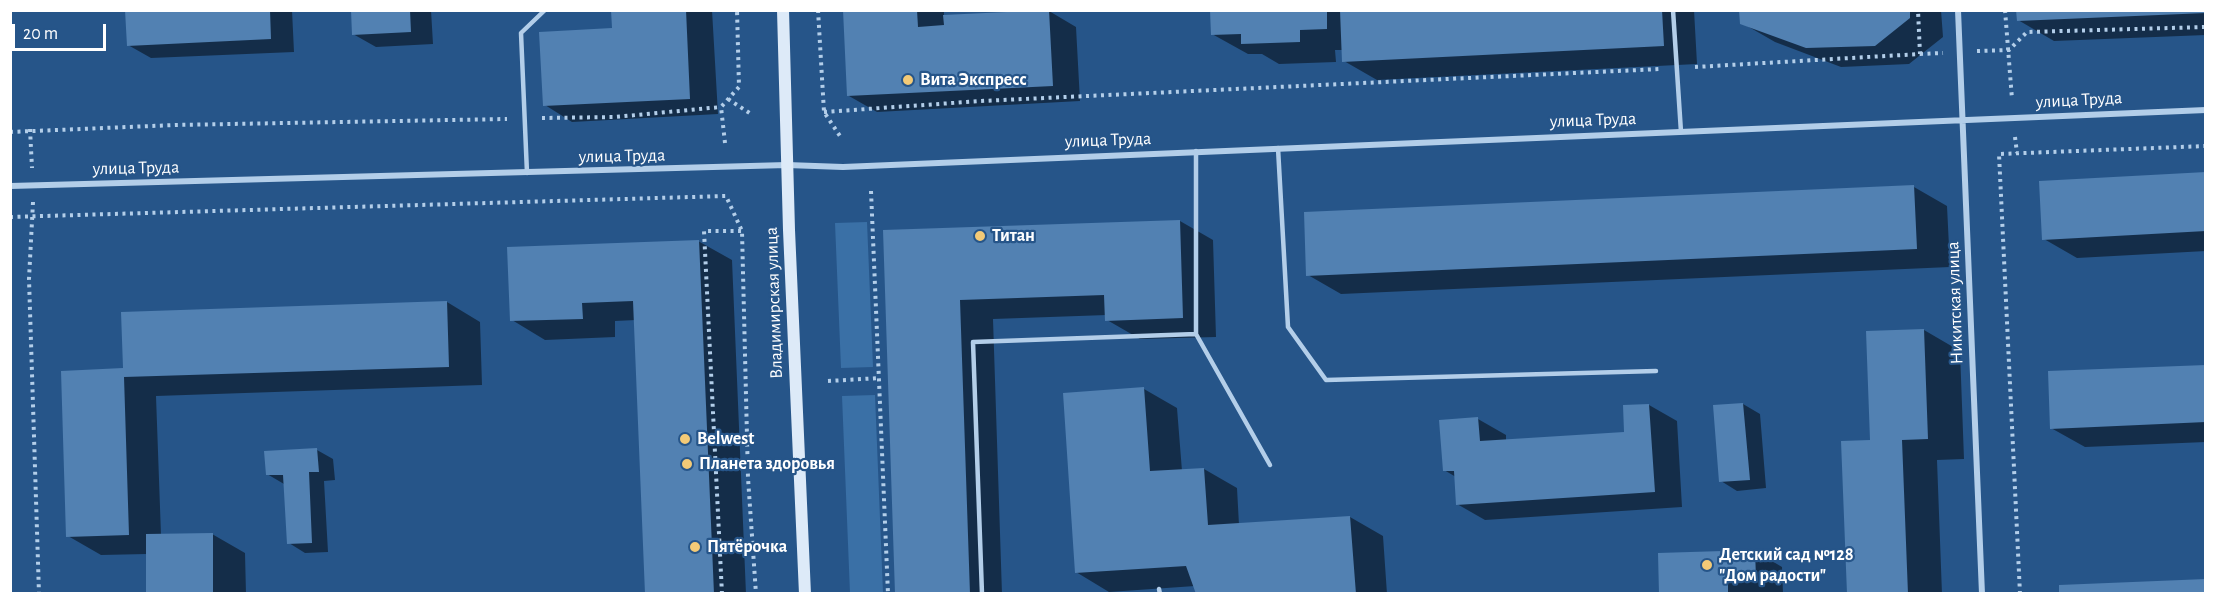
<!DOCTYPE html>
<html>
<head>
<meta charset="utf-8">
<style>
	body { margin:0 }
	#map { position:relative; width:2216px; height:604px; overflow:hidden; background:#265589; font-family:"Alegreya Sans",sans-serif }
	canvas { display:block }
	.frame { position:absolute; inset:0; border:12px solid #fff; pointer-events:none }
	.scale { position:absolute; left:12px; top:24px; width:94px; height:27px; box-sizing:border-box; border:3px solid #fff; border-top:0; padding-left:8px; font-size:18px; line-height:21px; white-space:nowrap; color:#fff; -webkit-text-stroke:4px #265589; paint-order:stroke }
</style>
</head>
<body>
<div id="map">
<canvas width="2216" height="604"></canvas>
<div class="frame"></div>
<div class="scale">20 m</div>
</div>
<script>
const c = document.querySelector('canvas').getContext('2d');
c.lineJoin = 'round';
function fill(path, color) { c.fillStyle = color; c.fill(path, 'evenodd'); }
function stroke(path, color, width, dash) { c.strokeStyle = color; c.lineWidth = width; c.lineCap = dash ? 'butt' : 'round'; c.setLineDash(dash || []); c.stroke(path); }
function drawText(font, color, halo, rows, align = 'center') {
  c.font = font + ' "Alegreya Sans",sans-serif'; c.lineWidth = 4.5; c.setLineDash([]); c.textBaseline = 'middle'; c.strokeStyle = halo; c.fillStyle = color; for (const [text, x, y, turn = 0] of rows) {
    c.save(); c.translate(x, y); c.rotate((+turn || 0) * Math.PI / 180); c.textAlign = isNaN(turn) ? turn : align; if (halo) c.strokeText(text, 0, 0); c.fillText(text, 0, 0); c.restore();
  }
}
fill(new Path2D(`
	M867,222L873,367L841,368L835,223Z
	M875,395L883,593H850L842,396Z`), '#3a70a6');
fill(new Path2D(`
	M126,10H292L294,52L151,58L128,45Z
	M353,10H431L433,44L376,47L353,34Z
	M613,10H712L718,114L572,122L545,105L614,30Z
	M845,10H944V16L1049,11L1076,27L1080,101L877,112L849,96Z
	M1212,10H1694L1697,64L1377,80L1344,61L1343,50H1335L1336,62L1279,64L1262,54H1248L1212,34Z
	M1741,10H1941L1943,37L1909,64L1841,67L1775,42L1742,23Z
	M2206,10V35L2054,41L2018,20Z
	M2206,173V251L2077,258L2044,239Z
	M1914,187L1947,206L1950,267L1341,294L1308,275Z
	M1180,221L1213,240L1216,337L1140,339L1107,320V315L993,319L1002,594H896L884,231Z
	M698,241L732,260L746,594H647L636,320L615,321V337L545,340L512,320Z
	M447,302L480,322L482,385L156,396L161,535L212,534L245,553L246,594H148L147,554L101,555L68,536L125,370Z
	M1924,330L1960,351L1964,459L1937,460L1942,594H1849L1872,442Z
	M2206,366V442L2085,447L2051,428Z
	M1144,389L1177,408L1182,471L1204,469L1237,488L1239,525L1350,517L1383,536L1387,594H1198L1195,586L1109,592L1076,572Z
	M1743,404L1760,414L1766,488L1737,491L1721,481L1715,406Z
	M1649,405L1677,421L1682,507L1485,520L1457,504L1456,477L1444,470L1478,419L1506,435V441L1626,433Z
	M317,450L333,459L335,480L324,481L328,552L305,553L289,543L284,484L267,474Z
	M1755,551L1782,567L1783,593L1661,594Z`), '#0007');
fill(new Path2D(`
	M125,10H270L271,39L127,46Z
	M351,10H410L411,32L352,35Z
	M611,10H686L690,99L543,106L539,32L612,28Z
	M843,10H917L918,27L944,25L943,15L1049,10L1053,86L847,96Z
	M1210,10H1327V29L1300,30V42L1241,44V34L1211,35Z
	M1340,10H1662L1664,46L1342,62Z
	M1739,10H1910V18L1875,46L1806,48L1740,24Z
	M2016,10H2206V13L2017,21Z
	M2206,172V231L2042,240L2039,181Z
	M1914,185L1917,249L1306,276L1304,212Z
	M1180,220L1183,318L1105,321L1104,295L960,300L970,594H895L883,230Z
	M699,240L714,594H645L633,301L582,303L583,319L510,321L507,247Z
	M447,301L449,367L124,377L129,535L66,537L61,371L123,368L121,312Z
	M1924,329L1928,439L1902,440L1908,594H1847L1841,441L1870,440L1866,331Z
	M2206,365V422L2050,429L2048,371Z
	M1144,387L1150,471L1204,468L1208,525L1350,516L1356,594H1196L1186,566L1075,573L1063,393Z
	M1743,403L1750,480L1719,482L1713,405Z
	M1649,404L1655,492L1456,505L1454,471H1443L1439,420L1478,417L1480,441L1624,432L1623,405Z
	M317,448L319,472H309L312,543L287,544L283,475H266L264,451Z
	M213,533V594H146V534Z
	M1755,550L1756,578L1728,579V594H1659L1658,553Z
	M2206,579V594H2059V585Z`), '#5281b2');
stroke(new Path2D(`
	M818,10L824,112L842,139
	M2005,10L2012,99
	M1977,51L2009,50L2027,32L2206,27
	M1920,54L1943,53
	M1695,67L1920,54L1918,10
	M728,99L751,114
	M824,112L981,101L1660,69
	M542,118L615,117L721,107
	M30,129L32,168
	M10,132L175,125L507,119
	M2015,137L2017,153
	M725,143L721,107L739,87L737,10
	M871,191L888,594
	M33,202L29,279L39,594
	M10,217L726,196L742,231L748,478L756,594
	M828,381L880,378
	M722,594L704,231H742
	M2020,594L1999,154L2206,146`), '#b3cee9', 4, [3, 4.5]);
stroke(new Path2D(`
	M1673,10L1681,132
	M1278,148L1288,327L1326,380L1656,371
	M527,173L521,33L545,10
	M1196,334L1270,465
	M1159,589L1160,594
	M982,594L973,342L1196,334V151`), '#b3cee9', 4.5);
stroke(new Path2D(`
	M1958,10L1982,594
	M10,186L787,165L843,167L2206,110`), '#b3cee9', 6);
stroke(new Path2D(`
	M783,10L789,230L805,594`), '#ddeaf8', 12);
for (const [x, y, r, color] of [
	[908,80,6,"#f3ca77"],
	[980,236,6,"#f3ca77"],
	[685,439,6,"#f3ca77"],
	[687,464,6,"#f3ca77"],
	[695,547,6,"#f3ca77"],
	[1707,565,6,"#f3ca77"]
]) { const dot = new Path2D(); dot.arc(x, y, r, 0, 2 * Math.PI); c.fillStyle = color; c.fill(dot); stroke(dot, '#265589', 2); }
drawText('bold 18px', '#fff', '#265589', [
	["Вита Экспресс",920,80],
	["Титан",992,236],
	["Belwest",697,439],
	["Планета здоровья",699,464],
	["Пятёрочка",707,547],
	["Детский сад №128",1719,555],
	["\"Дом радости\"",1719,576]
], 'left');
drawText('18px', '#fff', '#265589', [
	["улица Труда",2079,100,-3],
	["улица Труда",1593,120,-2],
	["улица Труда",1108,140,-2],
	["улица Труда",622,156,-1],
	["улица Труда",136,168,-1],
	["Владимирская улица",774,303,-92],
	["Никитская улица",1955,303,-92]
]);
</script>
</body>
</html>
